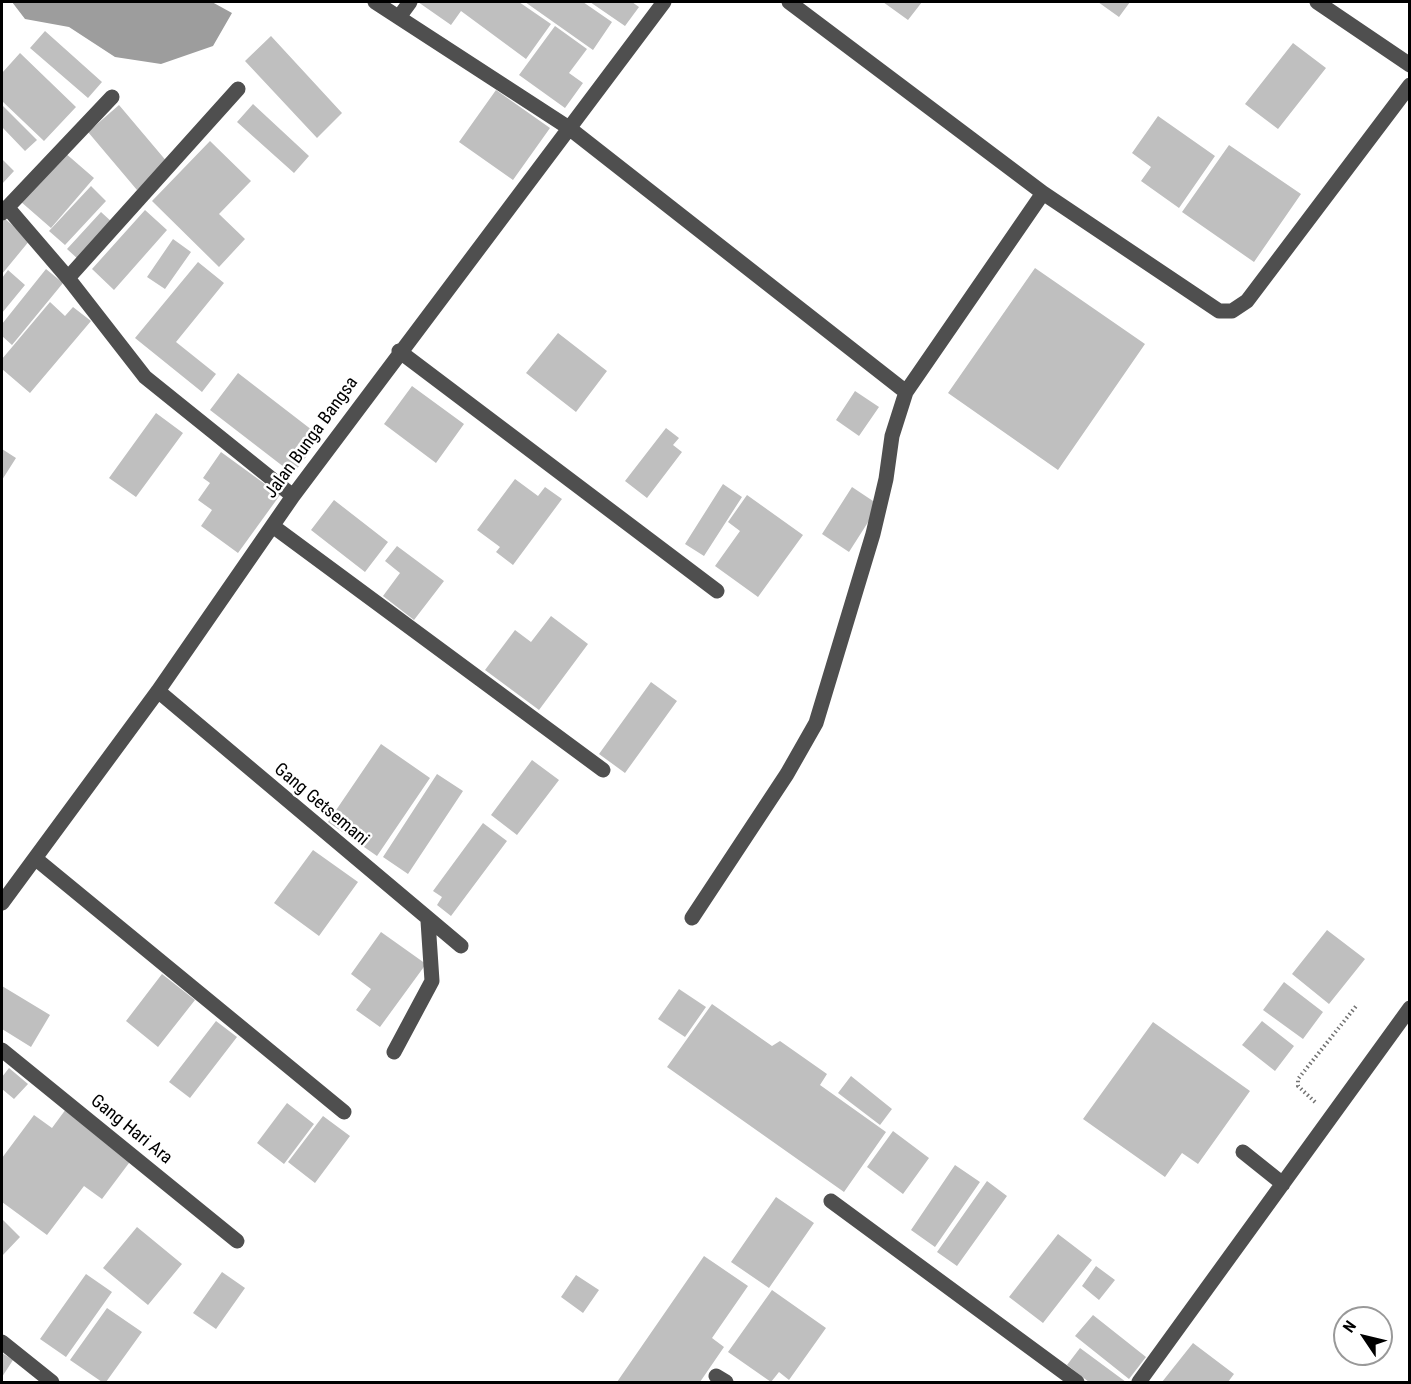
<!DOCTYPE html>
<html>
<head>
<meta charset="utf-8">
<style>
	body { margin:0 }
	#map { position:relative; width:1411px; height:1384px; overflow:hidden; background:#fff; font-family:"Roboto Condensed",sans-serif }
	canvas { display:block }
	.frame { position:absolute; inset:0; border:3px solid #000; pointer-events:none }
	.north { position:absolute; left:1333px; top:1306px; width:60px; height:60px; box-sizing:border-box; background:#fff; border:2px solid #999; border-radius:50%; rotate:305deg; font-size:16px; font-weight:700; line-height:24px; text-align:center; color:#000 }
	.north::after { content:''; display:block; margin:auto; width:21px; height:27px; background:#000; clip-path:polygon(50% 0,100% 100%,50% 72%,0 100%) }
</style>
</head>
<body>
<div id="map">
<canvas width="1411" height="1384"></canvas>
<div class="frame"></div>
<div class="north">N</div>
</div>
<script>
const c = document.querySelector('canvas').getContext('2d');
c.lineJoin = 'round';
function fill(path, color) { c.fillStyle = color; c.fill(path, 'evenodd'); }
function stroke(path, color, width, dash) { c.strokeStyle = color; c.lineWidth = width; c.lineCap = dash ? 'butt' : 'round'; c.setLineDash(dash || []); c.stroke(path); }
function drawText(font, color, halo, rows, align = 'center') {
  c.font = font + ' "Roboto Condensed",sans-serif'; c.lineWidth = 5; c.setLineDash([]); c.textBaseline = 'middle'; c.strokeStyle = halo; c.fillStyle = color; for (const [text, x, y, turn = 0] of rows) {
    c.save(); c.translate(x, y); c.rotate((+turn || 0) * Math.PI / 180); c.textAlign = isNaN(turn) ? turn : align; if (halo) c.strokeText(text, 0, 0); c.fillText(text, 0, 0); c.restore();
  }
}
fill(new Path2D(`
	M12,2H212L232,13L213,46L161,64L115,57L69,27L25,19Z`), '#9d9d9d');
fill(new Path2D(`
	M418,2H519L551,24L526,59L461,11L451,25Z
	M525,2H583L612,22L593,50Z
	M590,2H632L639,7L625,26Z
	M883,2H922L908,20Z
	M1098,2H1130L1119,17Z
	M555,26L587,49L569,73L583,83L565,108L519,75Z
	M45,31L102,82L88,98L30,48Z
	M271,36L342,113L317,138L245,61Z
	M1293,43L1326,68L1278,129L1245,104Z
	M20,53L76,107L44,141L2,101V73Z
	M496,90L550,128L513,180L459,142Z
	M253,104L309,156L294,173L237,122Z
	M2,105L37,140L25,151L2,127Z
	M119,105L168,163L137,190L88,132Z
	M1158,116L1215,156L1179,208L1141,181L1151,167L1132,153Z
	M210,141L251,181L219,214L245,239L219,267L152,201Z
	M1229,145L1301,194L1254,262L1182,212Z
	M64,152L94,178L51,228L20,201Z
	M2,159L14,171L2,184Z
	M91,186L106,201L65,245L49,231Z
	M145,210L167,230L114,290L92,269Z
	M101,212L113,223L79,260L67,249Z
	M4,218L30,240L2,274V221Z
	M173,239L191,252L165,289L147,277Z
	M198,262L224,283L176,342L216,374L202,392L135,338Z
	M1035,268L1145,344L1058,470L948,393Z
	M46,269L63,283L12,345L2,336V324Z
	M8,270L25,285L2,313V278Z
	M50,302L65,316L73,307L91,321L30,393L2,369V359Z
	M558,333L607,371L576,412L526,373Z
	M238,373L321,437L293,474L210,410Z
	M412,386L464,424L436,463L384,424Z
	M855,391L879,407L859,436L836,420Z
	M156,413L183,433L136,497L109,478Z
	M666,428L679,438L673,445L682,452L647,498L625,481Z
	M2,449L16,458L2,480Z
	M221,452L280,495L238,553L201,526L212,510L198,500L210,483L203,478Z
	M515,479L538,496L545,487L562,499L513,565L496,552L500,547L477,530Z
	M723,484L742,497L704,556L685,544Z
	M852,487L879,505L849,552L822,534Z
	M747,495L803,535L758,597L715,566L740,531L728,522Z
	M334,500L388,542L365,572L311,530Z
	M397,546L444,581L414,620L383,596L400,573L385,561Z
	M551,616L588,644L539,710L485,670L515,630L531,642Z
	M651,682L677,701L625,773L599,754Z
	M381,744L430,778L377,856L328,822Z
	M532,760L559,780L517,835L491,815Z
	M437,774L463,791L408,874L383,857Z
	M483,823L507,841L451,916L437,905L442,897L433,891Z
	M313,850L358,882L319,936L274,903Z
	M1327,930L1365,959L1329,1004L1292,974Z
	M381,932L426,964L380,1027L356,1010L371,989L351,974Z
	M162,974L195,1000L158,1047L126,1021Z
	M1284,982L1323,1012L1303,1039L1263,1010Z
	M2,986L50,1015L31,1047L2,1029Z
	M679,989L706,1007L685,1037L658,1019Z
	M712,1004L772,1046L780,1041L827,1074L820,1085L886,1132L844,1192L667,1067Z
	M216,1021L237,1037L190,1098L169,1082Z
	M1262,1021L1294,1046L1275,1071L1242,1045Z
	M1153,1022L1250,1091L1198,1164L1182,1153L1165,1177L1083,1119Z
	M9,1068L28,1084L14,1099L2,1089V1077Z
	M851,1076L892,1109L880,1125L838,1093Z
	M287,1103L314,1124L284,1164L257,1143Z
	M66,1109L132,1159L102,1199L84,1186L47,1235L2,1202V1158L34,1115L52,1128Z
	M323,1116L350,1136L315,1183L288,1162Z
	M893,1131L929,1158L903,1194L867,1167Z
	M955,1165L980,1182L935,1247L911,1230Z
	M987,1181L1007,1196L957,1266L937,1252Z
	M776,1197L814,1223L769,1288L731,1262Z
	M2,1219L20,1237L2,1256Z
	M137,1227L182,1264L148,1305L103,1268Z
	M1058,1234L1092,1260L1043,1323L1009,1297Z
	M704,1256L748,1286L712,1338L724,1347L700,1382H617Z
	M1096,1266L1115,1280L1099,1300L1082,1286Z
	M222,1272L245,1288L216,1329L193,1313Z
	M86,1274L112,1292L66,1357L40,1339Z
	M576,1275L599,1290L583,1313L561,1297Z
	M772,1290L826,1328L789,1380L779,1372L771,1382L728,1352Z
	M107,1308L142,1332L106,1382H102L70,1360Z
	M1093,1315L1146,1357L1129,1379L1075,1336Z
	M1193,1343L1234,1374L1228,1382H1162Z
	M1080,1348L1126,1382H1089L1067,1365Z
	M2,1353L13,1360L2,1377Z`), '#bfbfbf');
stroke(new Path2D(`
	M1315,1102L1298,1086V1079L1357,1005`), '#717171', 4, [1.5, 3]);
stroke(new Path2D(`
	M375,2L569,128L906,392
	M789,2L1043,193L1219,311H1232L1247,301L1410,85
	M1317,2L1410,65
	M399,17L410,2
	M7,207L68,278L145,377L293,496
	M2,213L112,97
	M68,278L238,89
	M399,351L717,591
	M274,527L603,770
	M158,691L461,946
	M36,859L344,1112
	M2,903L158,691L293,496L664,2
	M692,918L787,774L816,723L873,534L886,479L892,436L906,392L1043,193
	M2,1050L237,1241
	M394,1052L432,981L428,921
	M1243,1152L1283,1184
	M831,1201L1077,1382
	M2,1342L52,1382
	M716,1376L726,1382
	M1139,1382L1410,1008`), '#4f4f4f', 15);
drawText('18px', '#000', '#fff', [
	["Jalan Bunga Bangsa",312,438,-54],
	["Gang Getsemani",321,805,40],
	["Gang Hari Ara",131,1130,39]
]);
</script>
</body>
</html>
